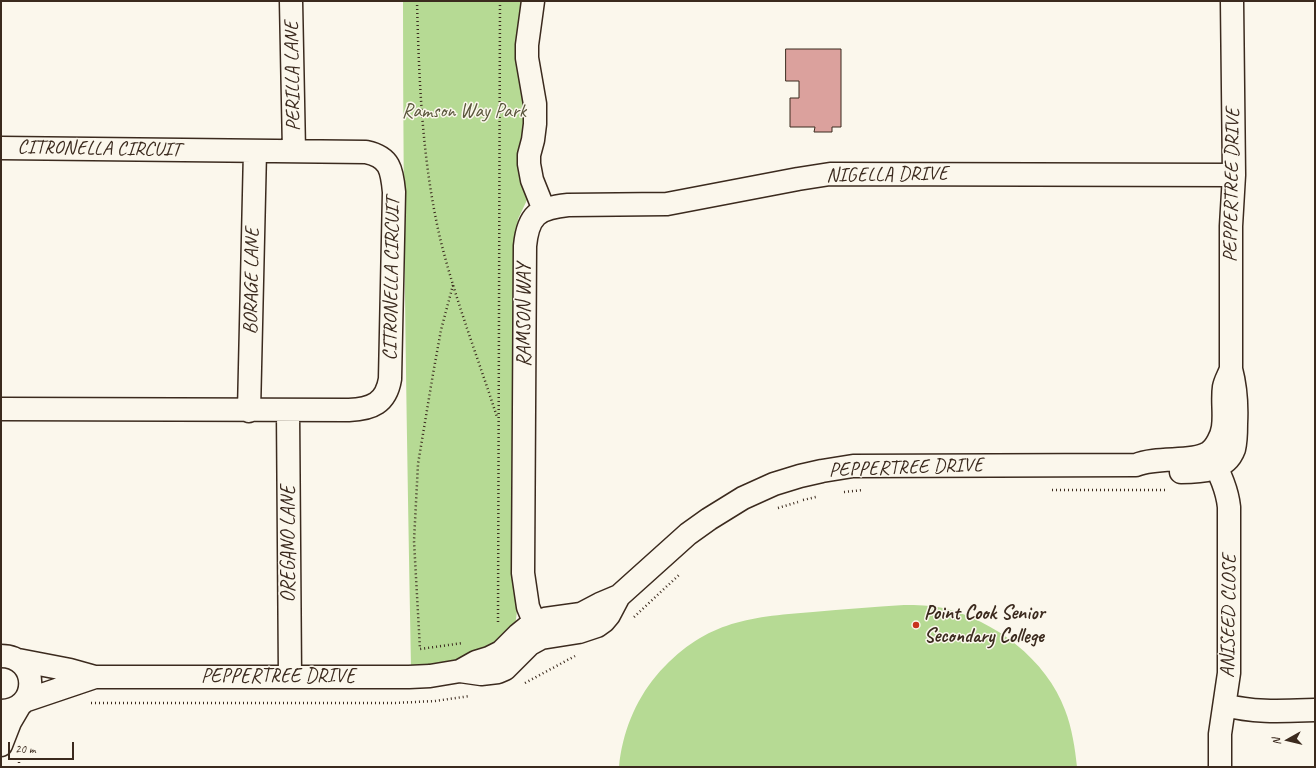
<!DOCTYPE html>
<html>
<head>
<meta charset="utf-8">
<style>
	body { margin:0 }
	#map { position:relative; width:1316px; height:768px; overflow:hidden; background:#fbf7ec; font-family:Caveat,sans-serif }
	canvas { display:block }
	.frame { position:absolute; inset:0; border:2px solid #3b2a1e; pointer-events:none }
	.north { position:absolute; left:1268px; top:720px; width:40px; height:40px; -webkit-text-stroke:3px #fbf7ec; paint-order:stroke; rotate:262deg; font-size:11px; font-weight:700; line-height:16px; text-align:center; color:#3b2a1e }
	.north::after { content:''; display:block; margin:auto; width:14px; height:18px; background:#3b2a1e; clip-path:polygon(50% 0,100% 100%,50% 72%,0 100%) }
	.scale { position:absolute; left:8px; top:742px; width:66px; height:18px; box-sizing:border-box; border:2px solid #3b2a1e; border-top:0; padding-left:5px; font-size:12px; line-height:14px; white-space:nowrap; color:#3b2a1e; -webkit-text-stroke:3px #fbf7ec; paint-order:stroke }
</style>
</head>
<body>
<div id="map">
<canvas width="1316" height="768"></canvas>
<div class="frame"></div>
<div class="north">N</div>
<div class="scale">20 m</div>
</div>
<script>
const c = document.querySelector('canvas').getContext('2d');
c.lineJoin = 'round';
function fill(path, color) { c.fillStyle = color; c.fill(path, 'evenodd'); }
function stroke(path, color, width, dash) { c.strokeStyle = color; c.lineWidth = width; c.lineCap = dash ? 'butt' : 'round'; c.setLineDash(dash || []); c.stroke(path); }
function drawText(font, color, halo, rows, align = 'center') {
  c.font = font + ' Caveat,sans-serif'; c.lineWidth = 3; c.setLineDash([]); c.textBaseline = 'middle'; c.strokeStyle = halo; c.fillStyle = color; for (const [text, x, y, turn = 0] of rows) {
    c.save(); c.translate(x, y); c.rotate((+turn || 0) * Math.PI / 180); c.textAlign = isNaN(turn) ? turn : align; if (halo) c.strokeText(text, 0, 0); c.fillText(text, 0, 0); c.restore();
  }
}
fill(new Path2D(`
	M403,1H526L524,83L528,190L527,200L518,219L517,229V611L515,627L488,655L428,666L411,667C407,445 403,223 403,1Z
	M904,605C917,605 930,605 943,608C994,620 1047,660 1065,710C1072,728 1075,748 1077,767H619C622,734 635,701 656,676C703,622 746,617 813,612C843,609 874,607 904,605Z`), '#b6da94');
const building = new Path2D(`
	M786,49H841V127H832V132H814L815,127H790V98H799V81H786Z`);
fill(building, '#dba19d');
stroke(building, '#3b2a1e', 1);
const minor = new Path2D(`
	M291,1L294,151
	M533,1L527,45V58L535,104V124L533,140L529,155V164L532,180L544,210
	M1,148L366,152C390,157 392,170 394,192L390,379C386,403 372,409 349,410L1,409
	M249,411L255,151
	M288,411L290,677
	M1209,454C1219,471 1227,488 1229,507V673L1220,734V767
	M1181,472C1200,472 1226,471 1234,449C1236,441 1236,432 1236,424C1237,405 1236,388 1231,369V226L1234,175L1232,1
	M541,638L528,607L523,573L525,246C528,215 538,208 568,205L667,204L798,179L830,174L1234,175
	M1,656C40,656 40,711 1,711
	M18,660L70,670L95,677H409L430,676L460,671L481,674L498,672L505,669L530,644L541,638L579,632L597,626L604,621L609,615L619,596
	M460,671L476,662L489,658L501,652L518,635L534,622L545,619L581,614L600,604L619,596L688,534L709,519L743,498L774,484L800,476L822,471L853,466L1136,465C1157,456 1193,463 1208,453C1216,448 1222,435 1223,427C1225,414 1222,400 1224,387C1225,381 1229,375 1231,369
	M24,701L95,677
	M1225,705C1254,713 1284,711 1315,710
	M1,745L10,722L20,705`);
stroke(minor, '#3b2a1e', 25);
stroke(new Path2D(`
	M417,1C419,81 422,160 440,238C455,299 478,358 497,417
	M453,285L441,330L433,374L418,464L414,541L420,649L463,643
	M1052,490H1167
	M844,492L863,490
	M803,500L816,497
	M778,508L798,502
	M634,617L680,574
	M498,622L500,1
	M525,683L575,656
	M91,703H395L435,701L470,696
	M19,767V759`), '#3b2a1e', 2.5, [1, 3]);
stroke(minor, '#fbf7ec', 22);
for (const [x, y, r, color] of [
	[916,625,4,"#c8321e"]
]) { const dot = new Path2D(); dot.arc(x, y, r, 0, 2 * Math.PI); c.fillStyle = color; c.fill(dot); stroke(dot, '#fbf7ec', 1.5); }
drawText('20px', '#3b2a1e', '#fbf7ec', [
	["PERILLA LANE",293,76,-91],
	["CITRONELLA CIRCUIT",99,149,1],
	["NIGELLA DRIVE",887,175,-1],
	["PEPPERTREE DRIVE",1232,185,-89],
	["CITRONELLA CIRCUIT",392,279,-89],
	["BORAGE LANE",252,281,-89],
	["RAMSON WAY",525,315,-90],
	["PEPPERTREE DRIVE",906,468,-2],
	["OREGANO LANE",289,544,-90],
	["ANISEED CLOSE",1229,616,-89],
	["PEPPERTREE DRIVE",278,677]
]);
drawText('20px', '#5a563c', '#fbf7ec', [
	["Ramson Way Park",464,112]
]);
drawText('bold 20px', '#3b2a1e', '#fbf7ec', [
	["Point Cook Senior",924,614],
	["Secondary College",924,637]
], 'left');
</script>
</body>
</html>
